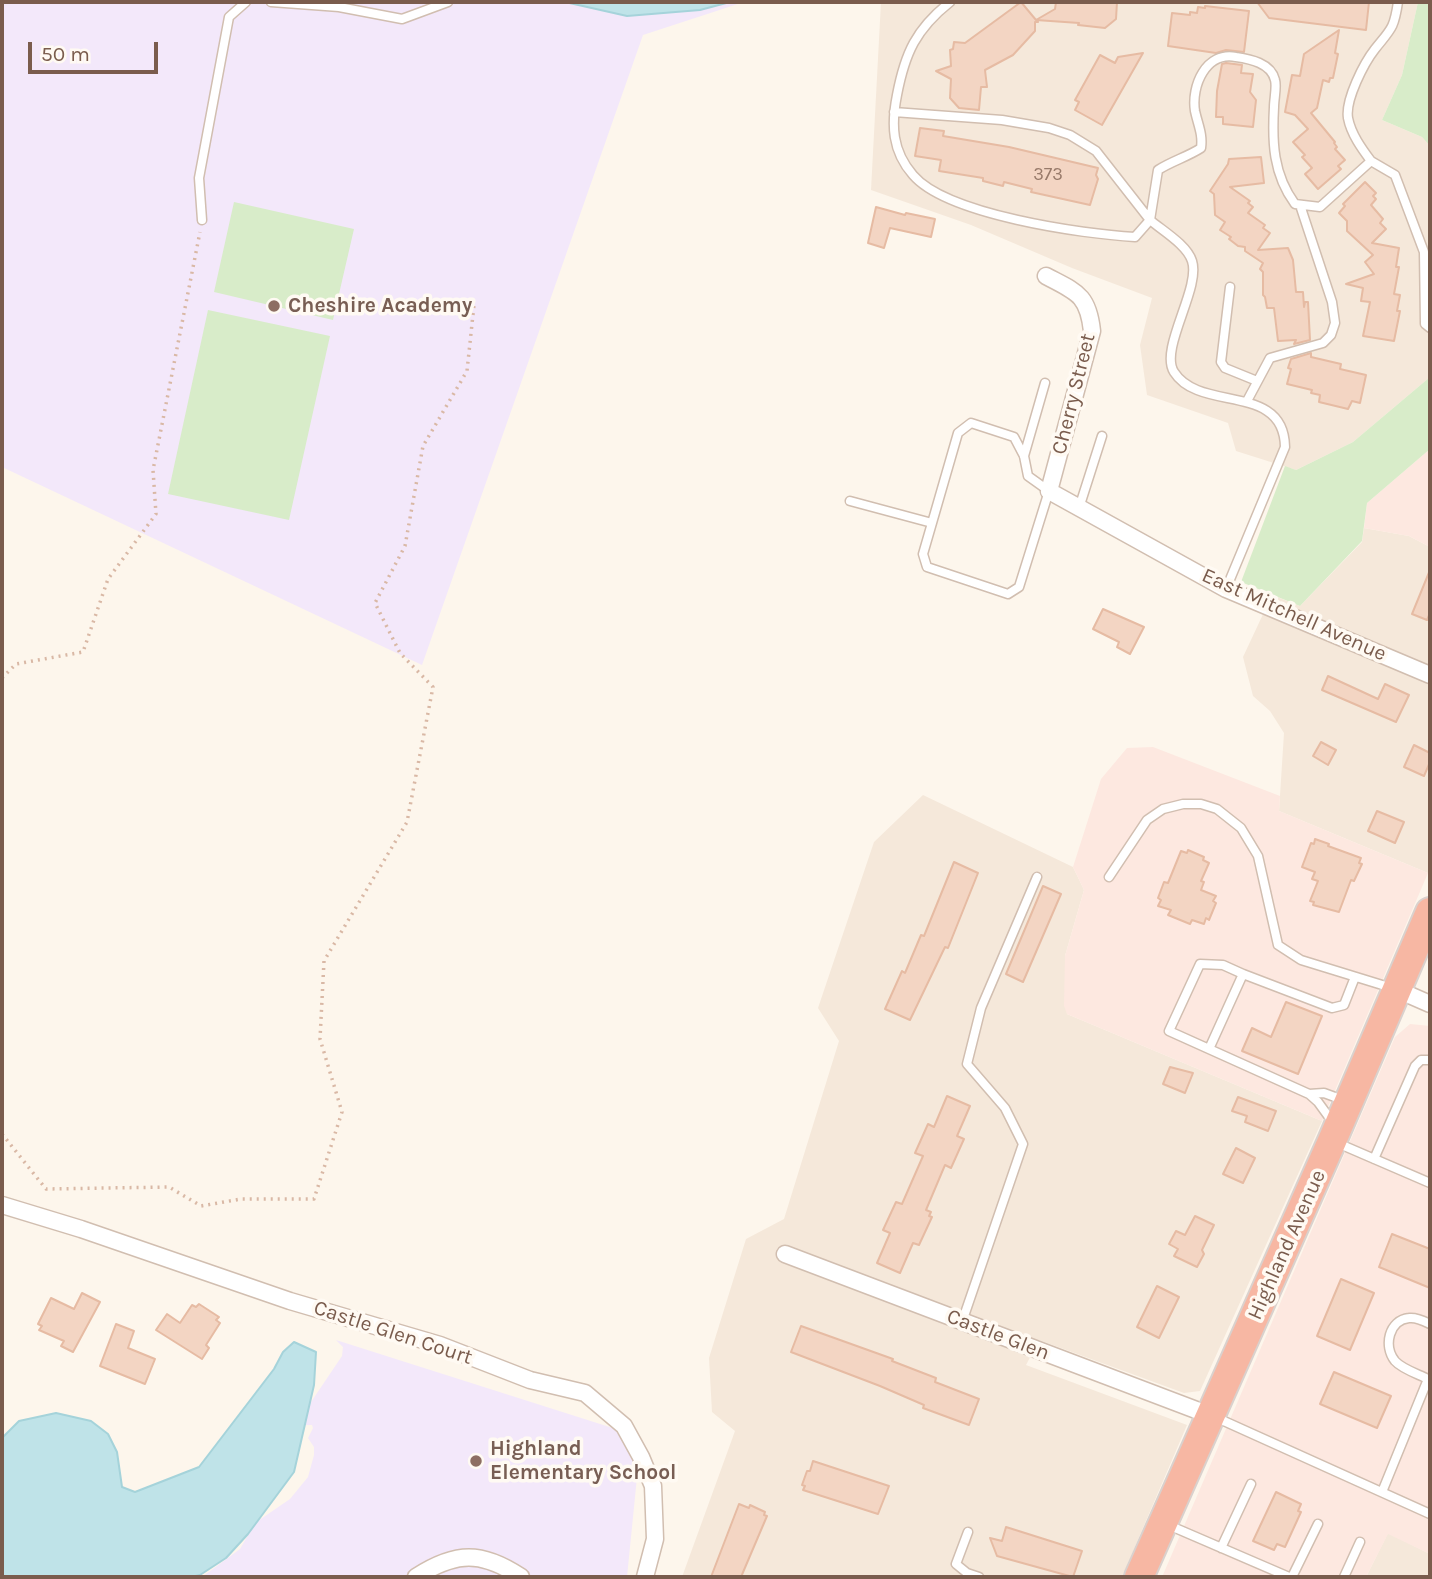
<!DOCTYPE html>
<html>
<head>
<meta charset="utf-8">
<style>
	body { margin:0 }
	#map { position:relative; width:1432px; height:1579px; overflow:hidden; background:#fdf6ec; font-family:Karla,sans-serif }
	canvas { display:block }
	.frame { position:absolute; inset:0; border:4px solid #7a5c4d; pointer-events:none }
	.scale { position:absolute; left:28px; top:42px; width:130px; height:32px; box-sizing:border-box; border:4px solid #7a5c4d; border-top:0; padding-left:9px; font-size:21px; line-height:24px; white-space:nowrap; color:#7a5c4d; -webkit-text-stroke:5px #fffaf3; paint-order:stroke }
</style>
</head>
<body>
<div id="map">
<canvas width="1432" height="1579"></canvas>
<div class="frame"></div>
<div class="scale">50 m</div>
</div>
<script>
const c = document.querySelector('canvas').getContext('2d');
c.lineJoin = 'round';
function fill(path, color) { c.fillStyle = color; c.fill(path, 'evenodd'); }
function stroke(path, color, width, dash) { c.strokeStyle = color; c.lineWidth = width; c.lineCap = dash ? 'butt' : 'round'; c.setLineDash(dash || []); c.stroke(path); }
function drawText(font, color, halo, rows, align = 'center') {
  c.font = font + ' Karla,sans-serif'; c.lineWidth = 7; c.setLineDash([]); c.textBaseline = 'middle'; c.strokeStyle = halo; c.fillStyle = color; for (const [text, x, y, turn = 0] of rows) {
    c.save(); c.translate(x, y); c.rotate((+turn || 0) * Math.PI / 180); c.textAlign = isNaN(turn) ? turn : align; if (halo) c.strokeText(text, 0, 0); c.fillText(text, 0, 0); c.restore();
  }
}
fill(new Path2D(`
	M881,2H1418L1402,75L1382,120L1422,137L1430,146V377L1353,442L1296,470L1236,451L1228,423L1147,395L1140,345L1152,298L1072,268L971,225L871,190Z
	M1364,528L1409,536L1430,547V867L1428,873L1279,811L1284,733L1270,711L1253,696L1243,657L1272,595L1300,606L1362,542Z
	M923,795L1073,867L1084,890L1065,956L1067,1014L1322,1121L1200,1391L1184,1393L1039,1340L1026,1365L1187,1425L1122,1577H682L735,1431L712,1412L709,1358L746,1239L784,1219L839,1041L818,1008L874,842Z
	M1388,1533L1430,1554V1577H1366Z`), '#f5e8da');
fill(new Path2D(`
	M1430,449V547L1409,536L1364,528L1367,503Z
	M1153,747L1280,796L1279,811L1428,873L1322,1121L1067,1014L1064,1006L1065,956L1084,890L1073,867L1101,779L1127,748Z
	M1410,1024L1430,1026V1554L1388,1534L1366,1577H1162L1395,1037Z`), '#fde8e0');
fill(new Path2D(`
	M2,2H744L643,35L422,665L2,467Z
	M336,1340L641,1437L627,1577H202L240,1549L255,1523L290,1499L308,1477L314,1455V1447L308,1438L313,1428L312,1425L272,1426L311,1402L342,1356L343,1347Z`), '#f3e8fa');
fill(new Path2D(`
	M1418,2H1430V146L1422,137L1382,120L1402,75Z
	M234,202L354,229L333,320L214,292Z
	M208,310L330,336L289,520L168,494Z
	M1430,377V449L1367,503L1362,541L1300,606L1241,582L1285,466L1296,470L1353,442Z`), '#d8ecc9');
const water = new Path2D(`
	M565,2H730L700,10L627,16Z
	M294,1342L316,1352L314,1385L294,1472L248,1534L226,1558L200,1575L191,1577H2V1438L19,1421L56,1413L91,1421L108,1434L117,1452L122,1487L135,1492L199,1467L274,1369L283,1352Z`);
fill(water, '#bfe3e8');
stroke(water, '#a5d3da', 2);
const building = new Path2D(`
	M1021,2L1036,20L1055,9L1056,2H1117L1116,19L1105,28L1078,25L1079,23L1036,20L1038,22H1035V31L1013,55L985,70L987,87H981L979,110L959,108L950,98L951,79L936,71L951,66L950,50L953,49L954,42L965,43Z
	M1257,2H1369L1366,30L1269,18Z
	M1205,6L1249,11L1244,52L1226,50L1216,53L1168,46L1172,13L1190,15V12L1197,13L1198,7L1205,8Z
	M1339,30L1335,53L1338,54L1333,78H1330L1329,82L1323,80L1317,108L1311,113L1335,142L1334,143L1337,147L1335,149L1345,160L1338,166L1341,169L1318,189L1305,174L1312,168L1302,157L1305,155L1293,142L1308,129L1295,115L1285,112L1292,75L1300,76L1304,54Z
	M1143,53L1102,125L1075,110L1079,102L1075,100L1100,55L1115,63L1118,57Z
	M1226,63L1242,65L1241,73L1253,74L1250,92L1256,100L1253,127L1223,124V117H1216L1217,91L1222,64Z
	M920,128L944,131L943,136L1009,147L1098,168L1096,175L1098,179L1090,205L1031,192L1032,189L1004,182L1003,186L983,181V178L939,171L941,160L915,156Z
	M1261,157L1264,183L1230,187L1250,201L1248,203L1253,207L1248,213L1265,225L1263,228L1270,233L1258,250L1288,248L1293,260L1296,292H1303L1304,307L1305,302H1308L1310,340L1294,344L1296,340L1278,341L1274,308H1267L1265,297L1263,295V272L1260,269L1263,263L1245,251V247L1238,246L1229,239L1231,237L1220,230L1225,222L1215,215L1214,194L1210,191L1228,164L1229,159Z
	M1365,182L1376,193L1373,196L1376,199L1371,205L1383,219L1380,223L1386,229L1372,243L1399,248L1396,267H1399L1394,294L1400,295L1397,311H1400L1394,341L1363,336L1370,302L1361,301L1363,288L1346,284L1374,274L1365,262L1373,255L1347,231V221L1339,213L1345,206L1343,204Z
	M876,207L905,215L906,213L935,219L931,237L890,228L884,248L868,243Z
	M1311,353V357L1341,364L1340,369L1366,375L1360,403L1352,401L1348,409L1319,402L1320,395L1311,393L1312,390L1287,384L1291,369L1288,368L1291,359Z
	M1430,570V613L1427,620L1412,614Z
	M1103,609L1144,627L1130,654L1117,647L1119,642L1093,629Z
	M1328,676L1378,699L1385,684L1409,695L1396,722L1322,690Z
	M1321,742L1336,750L1328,765L1313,756Z
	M1414,745L1430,753V762L1424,776L1404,767Z
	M1377,811L1404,822L1395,843L1368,831Z
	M1315,839L1329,844L1328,846L1361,858L1359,863L1362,864L1354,881L1351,880L1339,912L1313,905L1314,902L1310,901L1318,881L1312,879L1315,872L1302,867L1311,843L1314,844Z
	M1188,850L1204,857L1203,860L1209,863L1201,881L1204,882L1201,890L1216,896L1213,901L1216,903L1209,920L1206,918L1204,924L1192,920L1190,924L1168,915L1171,910L1158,906L1161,900L1158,898L1164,882L1168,883L1181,851L1187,853Z
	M954,862L978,873L948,948L945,947L910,1020L885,1009L902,971L905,973L921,935L924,936Z
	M1043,886L1061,894L1023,982L1006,974Z
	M1286,1002L1322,1016L1298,1074L1242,1051L1252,1028L1271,1037Z
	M1170,1067L1193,1073L1185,1093L1163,1084Z
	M947,1096L970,1106L957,1136L964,1139L951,1168L945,1165L926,1210L931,1212L929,1216L932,1217L919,1245L913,1243L900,1273L877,1263L890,1233L883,1230L896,1202L902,1204L923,1156L915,1153L928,1124L934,1127Z
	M1238,1097L1276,1111L1268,1131L1245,1122L1247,1116L1232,1111Z
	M1236,1148L1255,1158L1243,1183L1223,1174Z
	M1195,1216L1214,1225L1202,1250L1204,1254L1197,1267L1174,1256L1178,1249L1169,1244L1176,1231L1185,1235Z
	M1392,1234L1430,1249V1288L1379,1267Z
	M1341,1279L1374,1293L1350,1350L1317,1336Z
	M1157,1286L1179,1297L1159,1338L1137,1327Z
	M82,1293L100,1302L73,1352L61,1346L64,1341L39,1330L42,1326L38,1324L51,1298L74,1309Z
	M199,1304L219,1317L216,1320L220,1323L206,1345L209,1348L202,1359L156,1330L167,1314L180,1323L192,1305L196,1307Z
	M116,1324L134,1331L128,1348L155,1359L145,1384L100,1366Z
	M801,1326L893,1359L892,1361L936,1378L935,1382L979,1399L969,1425L923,1408L924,1405L880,1386L791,1352Z
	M1334,1372L1391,1396L1377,1428L1320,1404Z
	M813,1461L889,1486L878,1514L803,1490L805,1486L802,1485L807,1471H810Z
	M1276,1492L1301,1504L1298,1511L1301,1512L1285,1547L1277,1544L1274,1550L1253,1541Z
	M739,1504L749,1508L750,1505L765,1512L764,1515L767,1516L741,1577H711Z
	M1006,1527L1082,1551L1073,1577L997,1556L990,1538L1002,1541Z`);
fill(building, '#f3d5c3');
stroke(building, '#e6bba3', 2);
const lane = new Path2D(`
	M271,2L339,7L402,19L448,2
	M894,112L1002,120L1049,128L1070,135L1096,151L1150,220L1135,237C1083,234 947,215 913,175C892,151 891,125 897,95C905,53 916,29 950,2
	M1371,161L1395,175L1424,252L1425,324L1430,328
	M202,220L199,178L229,17L246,2
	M1230,287L1221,362L1225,368L1257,381
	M1247,401L1270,358L1323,343L1331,335L1335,323L1332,302L1300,205
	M1024,456L1045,383
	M850,501L932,523L958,433L971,423L1014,437L1024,456L1028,476L1049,491L1019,587L1008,594L927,567L923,554L932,523
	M1079,508L1102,436
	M1226,589L1285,447C1284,382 1200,413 1174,372C1159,349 1201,288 1192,261C1187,245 1163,231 1150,220L1158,170C1172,161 1187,157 1201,148C1203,134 1198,125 1195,111C1191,86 1206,51 1236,57C1250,59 1271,63 1275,80C1277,87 1274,99 1274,107C1272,142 1273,174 1295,204L1320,207L1371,161C1362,149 1351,134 1348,118C1345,100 1364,63 1375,49C1391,29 1394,29 1398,2
	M1109,877L1147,820L1163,809L1183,804H1201L1217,809L1241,828L1258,856L1278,945L1301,960L1392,988
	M1243,974L1332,1008L1344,1005L1355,977
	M1209,1049L1243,974L1223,965L1200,964L1169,1031L1309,1094
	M1334,1124L1318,1102L1309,1094L1324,1093L1343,1100
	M1335,1142L1430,1183
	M1374,1159L1415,1066L1421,1060H1430
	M962,1322L1023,1144L1005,1108L967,1064L981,1008L1037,877
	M1215,1417L1430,1514
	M1382,1492L1428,1379C1418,1374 1402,1369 1395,1361C1383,1346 1389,1320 1409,1318C1417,1317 1424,1321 1430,1324
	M1166,1524L1289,1577
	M968,1532L956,1564L967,1573L979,1577
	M1221,1548L1251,1484
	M1292,1577L1318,1524
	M1344,1577L1360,1542`);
const street = new Path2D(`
	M1046,276C1076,292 1088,294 1092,331L1049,491L1226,589L1430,675
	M1398,990L1430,1004
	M2,1205L81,1229L290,1301L440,1345L530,1380L585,1393L624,1426L641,1457L653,1486L655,1539L645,1577
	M785,1254L1212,1416
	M416,1577C456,1551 482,1551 521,1577`);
const highway = new Path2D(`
	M1139,1577L1332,1141L1430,912`);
stroke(lane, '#d1beb0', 11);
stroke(street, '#d1beb0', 19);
stroke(highway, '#dad1cd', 32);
stroke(new Path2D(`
	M2,678L16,664L83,652L108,579L156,514L153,470L200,232
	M2,1134L46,1189L169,1187L201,1206L241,1199H314L342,1112L320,1039L324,961L407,822L433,687L400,653L375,603L405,546L423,446L467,371L474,305`), '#d9b8a5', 3.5, [2, 5]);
stroke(lane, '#fff', 8);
stroke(street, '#fff', 16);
stroke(highway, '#f7b7a3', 28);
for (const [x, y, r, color] of [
	[274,306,7,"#8d6e63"],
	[476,1461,7,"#8d6e63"]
]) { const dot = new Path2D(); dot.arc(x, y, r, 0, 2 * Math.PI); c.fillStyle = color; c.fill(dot); stroke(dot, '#fffaf3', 2.5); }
drawText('18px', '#987a6a', null, [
	["373",1048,175]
]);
drawText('bold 21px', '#785e54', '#fffaf3', [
	["Cheshire Academy",288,306],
	["Highland",490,1449],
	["Elementary School",490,1473]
], 'left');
drawText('21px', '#7a5c4d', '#fffaf3', [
	["Cherry Street",1074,394,-76],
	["East Mitchell Avenue",1294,615,24],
	["Highland Avenue",1287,1245,-66],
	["Castle Glen Court",393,1333,18],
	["Castle Glen",998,1335,21]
]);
</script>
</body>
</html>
